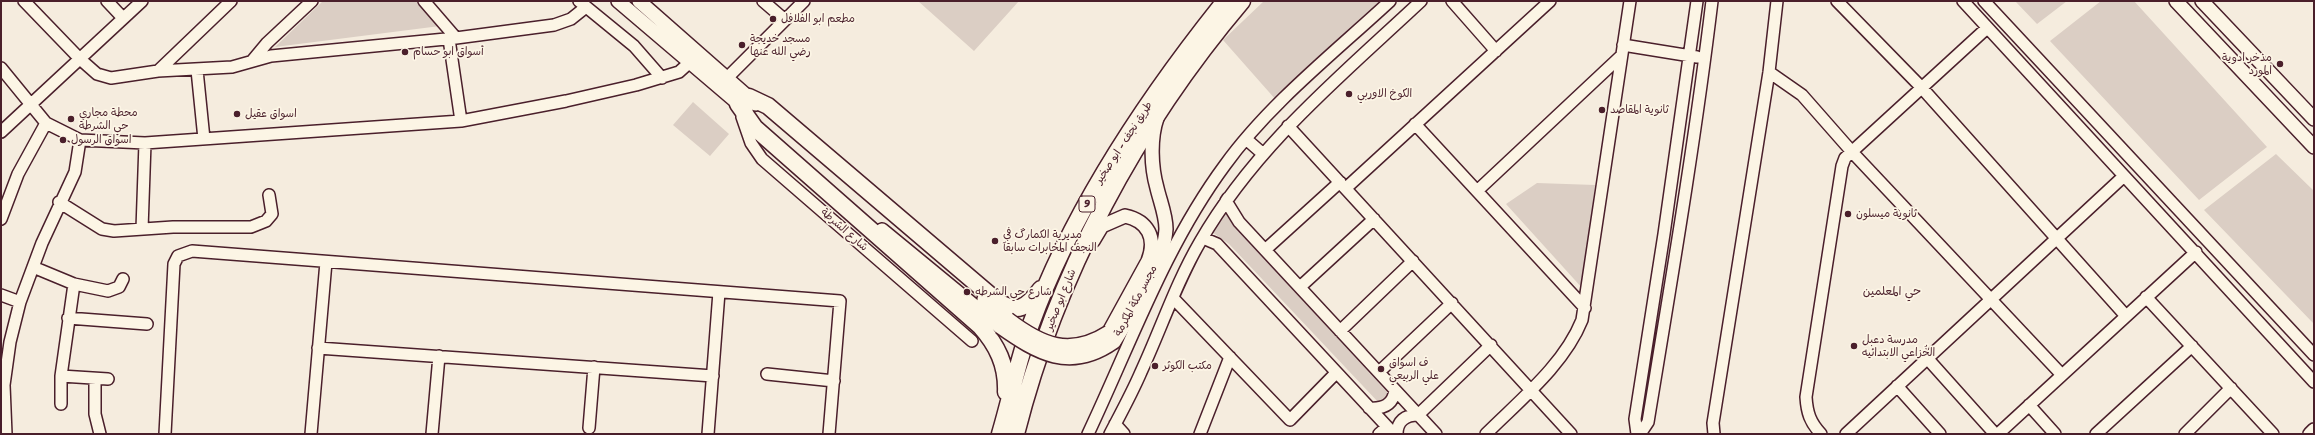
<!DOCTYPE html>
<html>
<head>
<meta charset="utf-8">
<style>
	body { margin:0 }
	#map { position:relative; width:2315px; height:435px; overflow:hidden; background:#f5ecde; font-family:Sriracha,sans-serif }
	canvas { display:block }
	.frame { position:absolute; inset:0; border:2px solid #4a1f2b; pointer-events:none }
</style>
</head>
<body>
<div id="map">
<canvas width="2315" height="435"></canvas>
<div class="frame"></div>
</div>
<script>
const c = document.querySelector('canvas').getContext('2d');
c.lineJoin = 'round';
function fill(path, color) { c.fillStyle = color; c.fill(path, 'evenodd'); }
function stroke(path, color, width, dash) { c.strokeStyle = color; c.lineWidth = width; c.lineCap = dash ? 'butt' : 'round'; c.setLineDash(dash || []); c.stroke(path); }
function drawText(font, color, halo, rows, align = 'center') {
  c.font = font + ' Sriracha,"Playpen Sans Arabic",sans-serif'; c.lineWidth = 3.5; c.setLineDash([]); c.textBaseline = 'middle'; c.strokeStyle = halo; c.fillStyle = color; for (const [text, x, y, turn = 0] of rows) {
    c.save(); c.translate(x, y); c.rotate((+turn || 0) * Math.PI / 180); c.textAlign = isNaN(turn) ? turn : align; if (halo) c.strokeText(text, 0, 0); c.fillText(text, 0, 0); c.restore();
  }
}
fill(new Path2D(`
	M323,1H417L440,26L275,47Z
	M918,1H1019L974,51Z
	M1264,1H1384L1276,100L1223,40Z
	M2015,1H2067L2037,24Z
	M2101,1H2134L2267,147L2199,200L2050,41Z
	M693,102L729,134L710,156L673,125Z
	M2276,154L2314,191V324L2204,210Z
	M1537,183L1595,185L1583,289L1506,204Z
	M1226,214L1234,226L1388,393L1379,403L1229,244L1212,232Z`), '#dbcec4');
const minor = new Path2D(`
	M24,1L80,59L97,74L111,78L158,71L232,67L271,56L456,38L554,25L571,19L586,7
	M107,1L123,18
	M424,1L456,38
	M579,1L634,46L662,78
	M763,1L785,20
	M1452,1L1496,51
	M1837,1L1922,88L2126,316
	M1963,1L2314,382
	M1984,1L2314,355
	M449,39L461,121
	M1623,45L1697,57
	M252,61L267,43L312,1
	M1,68L46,123L80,140L145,143L461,121L566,101L636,85L679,72L689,63
	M197,70L204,139
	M158,71L231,1
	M1769,72L1802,95L1853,153L2062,375
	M727,78L804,1
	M742,117L751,143L762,159L972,341
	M1415,124L1585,308
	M1288,126L1571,434
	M1,132L142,1
	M1246,139L1262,153
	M1346,188L1550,1
	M1477,191L1621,56
	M1228,198L1226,201L1239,222L1436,434
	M59,202L102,229L114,231L173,227H251L266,221L272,214L269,195
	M1,219L18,174L46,123
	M142,229L145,143
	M1200,242L1203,238L1217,244L1394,434
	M1265,250L1340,182
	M33,267L74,284L108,291L119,287L123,279
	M1300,287L1374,219
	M1,295L20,302
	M2146,297L2273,434
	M1173,298L1290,420L1336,373
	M68,318L147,324
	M1340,331L1413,261
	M318,348L713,376
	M1927,358L1995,434
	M1379,372L1452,303
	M767,374L834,381
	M61,376L108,379
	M95,379V414L100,434
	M1897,386L1940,434
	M61,404V376L74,284
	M2029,405L2055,434
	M1369,408C1383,409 1393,405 1395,390
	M1115,424L1124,434
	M589,428L594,367
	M6,434L4,385L10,342L20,302L42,243L75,172L80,140
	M165,434L174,264L178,256L192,251L840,301L829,434
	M311,434L326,262
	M432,434L439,356
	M708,434L719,292
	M1088,434C1131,343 1165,246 1225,165C1269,104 1335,52 1390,1
	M1110,434C1121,413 1132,393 1141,372C1161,329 1176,283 1200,242C1255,146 1341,76 1421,1
	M1200,434L1230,357
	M1379,434L1387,427
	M1397,434C1397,421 1405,415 1418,415L1491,345
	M1486,434C1520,400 1564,365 1582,320L1630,1
	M1637,434L1635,419L1664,234L1697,1
	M1640,434L1648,422C1671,282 1695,142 1712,1
	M1714,434L1713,423L1769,72L1777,1
	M1821,434C1810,422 1807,413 1806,397L1842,166L1845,158L1987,28
	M1846,434L2124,176
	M1998,434L2196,252
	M2096,434L2192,346
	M2185,434L2231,388`);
const major = new Path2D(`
	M618,1L746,110
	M639,1L756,104
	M2176,1L2314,147
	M2202,1L2314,119
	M882,230L1000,327
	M1093,241L1102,226L1125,216C1148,221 1157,238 1148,261L1109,332
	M984,299L1008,319
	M1114,342C1133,312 1164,265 1166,229C1166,215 1160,201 1157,188C1151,167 1150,138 1157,118
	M2310,434L2314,430`);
const highway = new Path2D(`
	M749,97L768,106L997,301C1018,315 1027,307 1041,289
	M738,104L755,128L980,326C997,345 1007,365 1006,392
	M1000,434C1011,397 1018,360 1031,324C1073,208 1148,97 1225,1
	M1016,434C1056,275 1136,126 1242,1`);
stroke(minor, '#4a1f2b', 14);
stroke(major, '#4a1f2b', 16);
stroke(highway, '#4a1f2b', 19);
stroke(minor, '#fcf5e5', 11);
stroke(major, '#fcf5e5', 13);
stroke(highway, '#fcf5e5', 16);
const majorBridge = new Path2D(`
	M1008,319C1042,345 1070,357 1109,332
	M1000,327C1037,353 1070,373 1114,342`);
stroke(majorBridge, '#4a1f2b', 16, []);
stroke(majorBridge, '#fcf5e5', 13);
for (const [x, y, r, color] of [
	[773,19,4,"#4a1f2b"],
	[742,45,4,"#4a1f2b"],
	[405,52,4,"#4a1f2b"],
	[2280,64,4,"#4a1f2b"],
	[1349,94,4,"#4a1f2b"],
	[1602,110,4,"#4a1f2b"],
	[237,114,4,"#4a1f2b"],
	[71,119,4,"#4a1f2b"],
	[63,140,4,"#4a1f2b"],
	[1848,214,4,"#4a1f2b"],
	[995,241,4,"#4a1f2b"],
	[967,292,4,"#4a1f2b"],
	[1854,346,4,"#4a1f2b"],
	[1155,366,4,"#4a1f2b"],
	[1381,369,4,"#4a1f2b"]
]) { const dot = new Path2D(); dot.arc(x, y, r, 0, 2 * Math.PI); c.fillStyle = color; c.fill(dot); stroke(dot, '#fcf5e5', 1.5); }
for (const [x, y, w] of [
	[1087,204,16]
]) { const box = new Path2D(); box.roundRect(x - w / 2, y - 8, w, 16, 3); c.fillStyle = '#fcf5e5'; c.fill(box); stroke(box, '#4a1f2b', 1); }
drawText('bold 10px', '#4a1f2b', null, [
	["9",1087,204]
]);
drawText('11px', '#4a1f2b', '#fcf5e5', [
	["مطعم ابو الفلافل",781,19],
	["مسجد خديجة",750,39],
	["رضي الله عنها",750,52],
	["أسواق ابو حسام",413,52],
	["مذخر ادوية",2272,58,"right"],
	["المورد",2272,71,"right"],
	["الكوخ الاوربي",1357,94],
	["ثانوية المقاصد",1610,110],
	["محطة مجاري",79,113],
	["حي الشرطة",79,126],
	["اسواق عقيل",245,114],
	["اسواق الرسول",71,140],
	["ثانوية ميسلون",1856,214],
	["مديرية الكمارگ في",1003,235],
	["النجف المخابرات سابقآ",1003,248],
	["شارع حي الشرطه",975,292],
	["مدرسة دعبل",1862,340],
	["الخُزاعي الابتدائيه",1862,353],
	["ف اسواق",1389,363],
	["علي الربيعي",1389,376],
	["مكتب الكوثر",1163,366]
], 'left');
drawText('11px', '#4a1f2b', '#fcf5e5', [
	["طريق نجف - ابو صخير",1124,143,-57],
	["شارع الشرطة",844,230,41],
	["شارع ابو صخير",1061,300,-68],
	["مجسر مكة المكرمة",1136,301,-62]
]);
drawText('12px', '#4a1f2b', '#fcf5e5', [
	["حي المعلمین",1892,292]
]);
</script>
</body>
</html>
